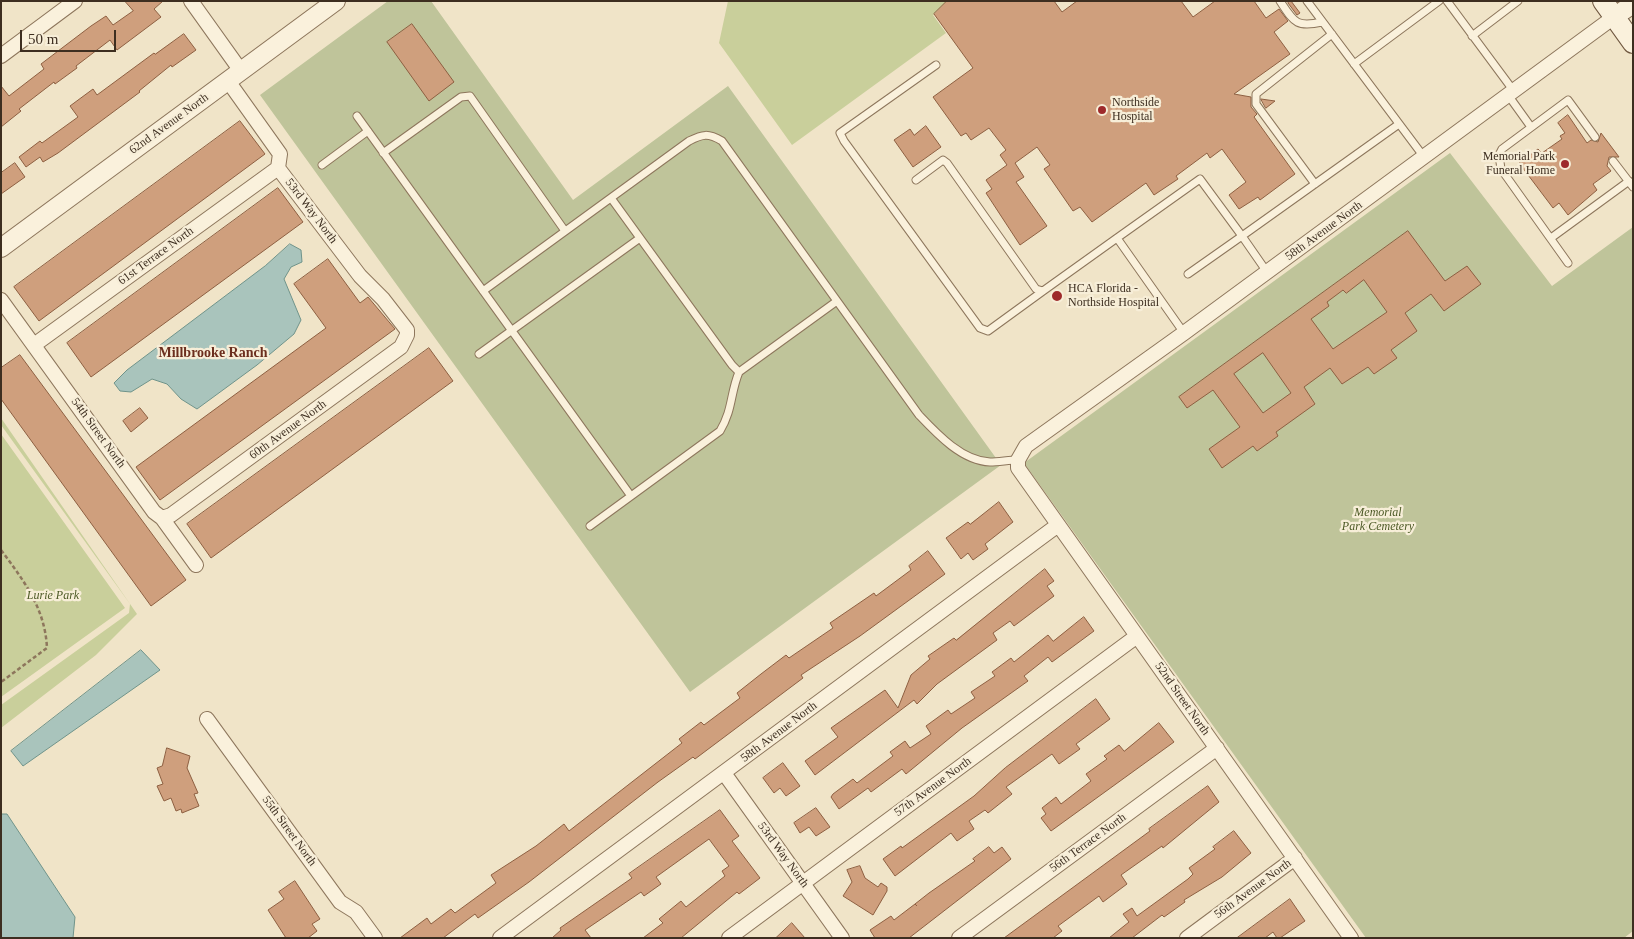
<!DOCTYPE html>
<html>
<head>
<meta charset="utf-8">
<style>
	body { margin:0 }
	#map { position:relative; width:1634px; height:939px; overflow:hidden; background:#f0e4c8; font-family:"Times New Roman",serif }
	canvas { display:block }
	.frame { position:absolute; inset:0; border:2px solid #3d2e20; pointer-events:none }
	.scale { position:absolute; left:20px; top:30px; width:96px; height:22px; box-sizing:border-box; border:2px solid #3d2e20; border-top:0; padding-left:6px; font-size:15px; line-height:18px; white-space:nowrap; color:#3d2e20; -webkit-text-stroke:4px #f7eed8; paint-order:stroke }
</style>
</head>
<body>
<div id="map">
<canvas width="1634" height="939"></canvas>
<div class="frame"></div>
<div class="scale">50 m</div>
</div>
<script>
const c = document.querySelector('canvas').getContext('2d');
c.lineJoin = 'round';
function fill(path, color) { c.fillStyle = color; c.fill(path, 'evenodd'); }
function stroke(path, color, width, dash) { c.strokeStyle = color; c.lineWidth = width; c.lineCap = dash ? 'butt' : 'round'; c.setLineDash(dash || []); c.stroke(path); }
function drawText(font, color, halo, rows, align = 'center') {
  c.font = font + ' "Times New Roman",serif'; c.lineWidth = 4.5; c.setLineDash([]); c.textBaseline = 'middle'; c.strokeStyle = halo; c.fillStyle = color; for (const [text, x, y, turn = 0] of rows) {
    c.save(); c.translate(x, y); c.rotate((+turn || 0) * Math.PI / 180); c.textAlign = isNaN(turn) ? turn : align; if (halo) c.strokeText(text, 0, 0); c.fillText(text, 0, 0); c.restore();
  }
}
fill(new Path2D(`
	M728,1H948L933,15L946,33L792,145L719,43Z
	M1,418L137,614L96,655L1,728V705L129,613L130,604L1,425Z
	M1,434L125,608L1,697Z`), '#c9cf9b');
fill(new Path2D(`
	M388,1H431L573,200L728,86L1001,465L690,692L260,95Z
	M1450,153L1552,286L1633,227V931L1624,938H1366L1024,463Z`), '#bfc49a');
const water = new Path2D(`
	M290,244L301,250L302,262L291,267L284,279L301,320L294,334L257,365L197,409L181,399L167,384L152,379L131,392L120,391L114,383L127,370L265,266Z
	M141,650L160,670L23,766L11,751Z
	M1,814H7L75,917L73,938H1Z`);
fill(water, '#a9c4bc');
stroke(water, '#6f938a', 1);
const building = new Path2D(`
	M125,1H163L154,9L161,17L117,50L110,40L76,66L77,68L55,84L54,82L19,109L21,111L1,127V86L9,96L44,69L41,64L91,26L106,16L113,25L133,11Z
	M947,1H1054L1062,12L1077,1H1181L1193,17L1215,1H1254L1266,18L1279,9L1288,21L1274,32L1290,54L1234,94L1251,97V107L1257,114L1254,117L1295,174L1260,200L1258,197L1239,209L1229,195L1246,182L1222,149L1210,158L1207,153L1176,176L1178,179L1154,195L1146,183L1092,222L1080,207L1073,211L1044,169L1050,165L1037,147L1015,163L1024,177L1016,182L1047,226L1020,245L986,193L992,189L986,180L1007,165L1000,155L1006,150L989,128L971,140L966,133L961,136L933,97L973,68L934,14Z
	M1291,1L1300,13L1297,15L1288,3Z
	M412,24L454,82L429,101L387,42Z
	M184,34L196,50L172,67L171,65L139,91L140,92L58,153L43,162L40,157L26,167L19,157L40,141L42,143L78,117L70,106L93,89L97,95L154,53L155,54Z
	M1261,99L1275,101L1266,108Z
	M1568,115L1587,143L1591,140L1598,142L1601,133L1619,157H1609L1607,166L1611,171L1593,184L1597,190L1568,215L1559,203L1553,208L1519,163L1538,149L1542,153L1562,139L1560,136L1565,133L1558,123Z
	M240,121L265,154L39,321L14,287Z
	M926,126L941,147L913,167L894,140L910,129L914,135Z
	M15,163L25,177L1,194V173Z
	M278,188L303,222L91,377L67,343Z
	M1408,231L1445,281L1467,266L1481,284L1444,311L1431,294L1405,313L1417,331L1391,350L1397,358L1374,374L1368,367L1342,384L1330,368L1304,387L1315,404L1276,432L1278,436L1257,451L1253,446L1222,468L1209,449L1240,427L1213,390L1187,408L1179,397ZM1364,280L1387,312L1333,349L1311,319L1329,306L1327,302L1343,290L1346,293ZM1263,353L1291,393L1263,413L1234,374Z
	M328,259L360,303L368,297L395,329L160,500L136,467L326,328L294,284Z
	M429,348L453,381L211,558L187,524Z
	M20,355L186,580L151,606L1,399V368Z
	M140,408L148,418L131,432L123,421Z
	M999,502L1013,522L985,544L988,549L973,560L968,553L961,559L946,538L968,522L970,524Z
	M928,551L945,574L860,636L801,675L803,678L695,759L693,757L658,782L529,882L478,918L475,914L443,938H400L427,918L431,924L451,909L455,913L496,883L491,875L536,846L564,824L569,831L682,743L679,739L701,722L704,725L740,698L737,693L761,674L786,655L789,658L833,628L830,623L874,593L876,596L911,570L909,566Z
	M1045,569L1054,581L1047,586L1054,596L1014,626L1010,621L993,633L997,640L937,684L917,704L914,700L815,775L805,761L838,737L831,728L885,690L898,708L911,675L930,659L928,656L954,638L956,640Z
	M1084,617L1094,631L1052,662L1048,657L1024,676L1028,681L962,728L906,774L902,769L871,792L868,788L839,809L831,797L833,794L853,779L857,783L893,756L890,752L905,741L910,748L931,734L926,726L948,710L951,714L975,698L971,692L995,676L992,672L1011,658L1014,662L1048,635L1053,641Z
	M1096,699L1110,719L1076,744L1080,749L1059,764L1052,754L1006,787L1012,794L988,813L985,810L969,821L974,829L957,841L951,833L895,876L883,859L901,846L902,848L974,796L1005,768Z
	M1159,723L1174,742L1051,831L1041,818L1046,814L1042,808L1056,797L1061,804L1091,781L1086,774L1107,759L1104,756L1119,745L1124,751Z
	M167,748L190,756L187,768L198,793L194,794L199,806L182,813L181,809L176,811L171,798L164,801L157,786L163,784L157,768L162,766Z
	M783,763L800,786L786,796L780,788L774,793L763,778Z
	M1208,786L1219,802L1163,848L1162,846L1121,875L1127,884L1103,902L1099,896L1058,926L1062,931L1053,938H1004L1150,831L1149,829Z
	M816,808L830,827L816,836L809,827L800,833L794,823Z
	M720,810L739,836L732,841L760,878L739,894L737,892L681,938H643L663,923L659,919L681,901L686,907L725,876L722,871L729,866L709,839L656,877L661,884L644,896L641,892L585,930L591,938H552L561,930L560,928L632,878L629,874Z
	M1234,831L1251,853L1222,877L1184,900L1185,902L1164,917L1162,915L1132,938H1109L1129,922L1123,914L1132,908L1137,916L1188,879L1193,874L1189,868L1215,849L1213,847Z
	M989,847L994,853L1002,847L1011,859L909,938H875L870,930L891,916L894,920L915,904L917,906L915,904L929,893L975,861L973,859Z
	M860,866L865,878L878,887L881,883L887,887V891L873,915L843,896L852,882L847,870Z
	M295,881L320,919L312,924L317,931L308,938H286L268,910L284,899L279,892Z
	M1290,899L1305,921L1280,938H1277L1273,932L1265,938H1237Z
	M792,923L805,938H776Z`);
fill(building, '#cf9f7d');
stroke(building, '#8d5f41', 1);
const service = new Path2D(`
	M1280,1C1294,22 1296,28 1322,22
	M1307,1L1424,157
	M1447,1L1513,90
	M1472,36L1518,1
	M1354,64L1439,1
	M936,65L840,133L844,141L980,328L988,331L1043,291
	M1508,95L1531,127
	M357,116L631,496
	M383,153L461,97L470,96L565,231
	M1613,161L1633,187
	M322,165L368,131
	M916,180L943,160L947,163L1036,289L1043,291L1117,238
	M1315,184L1256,104V94L1332,34
	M611,198L732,365L739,372
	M1551,238L1629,181
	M1568,263L1501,169L1499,155L1502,149L1568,100L1595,137
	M1267,272L1242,236L1399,124
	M483,291L689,141C703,134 708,133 722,141L919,415C937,434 962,461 990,462C999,462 1009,460 1018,460
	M1184,333L1117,238L1200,179L1242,236L1188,274
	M479,354L640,238
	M590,526L720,431C733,409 730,394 739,372L837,301`);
const minor = new Path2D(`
	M191,1L241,71
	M1,56L75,1
	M228,81L280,154L278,168
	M1,300L154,512L162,518L196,565
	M34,345L278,168
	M162,518L171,515L401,347L407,335V330L383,299L360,276L278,168
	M207,719L340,902L356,912L375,938
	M724,773L842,938
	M500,938L1058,525
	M729,938L1137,636
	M959,938L1217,748
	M1187,938L1295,858
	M1351,938L1018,468V460L1026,446L1184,333L1614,17`);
const tertiary = new Path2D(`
	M1614,17L1633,4
	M1,248L336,1`);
const secondary = new Path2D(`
	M1603,1L1633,43`);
stroke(service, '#8d765c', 9);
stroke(minor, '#8d765c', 16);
stroke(tertiary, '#8d765c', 20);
stroke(secondary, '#6f573f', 22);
stroke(new Path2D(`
	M1,550C24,581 45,608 47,648L1,682`), '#8d765c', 2.5, [4, 2.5]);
stroke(service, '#faf1dc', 7);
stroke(minor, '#faf1dc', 14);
stroke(tertiary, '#faf1dc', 18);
stroke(secondary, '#faf1dc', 20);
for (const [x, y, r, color] of [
	[1102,110,5,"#9e2a2b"],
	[1565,164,5,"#9e2a2b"],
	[1057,296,6,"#9e2a2b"]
]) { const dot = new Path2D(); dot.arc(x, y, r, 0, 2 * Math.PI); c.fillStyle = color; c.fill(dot); stroke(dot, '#f7eed8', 2); }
drawText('12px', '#3d2e20', '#f7eed8', [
	["Northside",1112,103],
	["Hospital",1112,117],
	["Memorial Park",1555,157,"right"],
	["Funeral Home",1555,171,"right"],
	["HCA Florida -",1068,289],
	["Northside Hospital",1068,303]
], 'left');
drawText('12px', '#3d2e20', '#f7eed8', [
	["62nd Avenue North",169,124,-36],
	["53rd Way North",311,211,53],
	["58th Avenue North",1324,231,-36],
	["61st Terrace North",156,256,-36],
	["60th Avenue North",288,430,-36],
	["54th Street North",98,433,54],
	["52nd Street North",1182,699,55],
	["58th Avenue North",779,732,-37],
	["57th Avenue North",933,787,-36],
	["55th Street North",289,831,54],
	["56th Terrace North",1088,843,-36],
	["53rd Way North",783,855,54],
	["56th Avenue North",1253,889,-36]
]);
drawText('italic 12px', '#4d5a26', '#f7eed8', [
	["Memorial",1378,513],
	["Park Cemetery",1378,527],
	["Lurie Park",53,596]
]);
drawText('bold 14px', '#6b2e1e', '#f7eed8', [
	["Millbrooke Ranch",213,353]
]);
</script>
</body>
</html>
